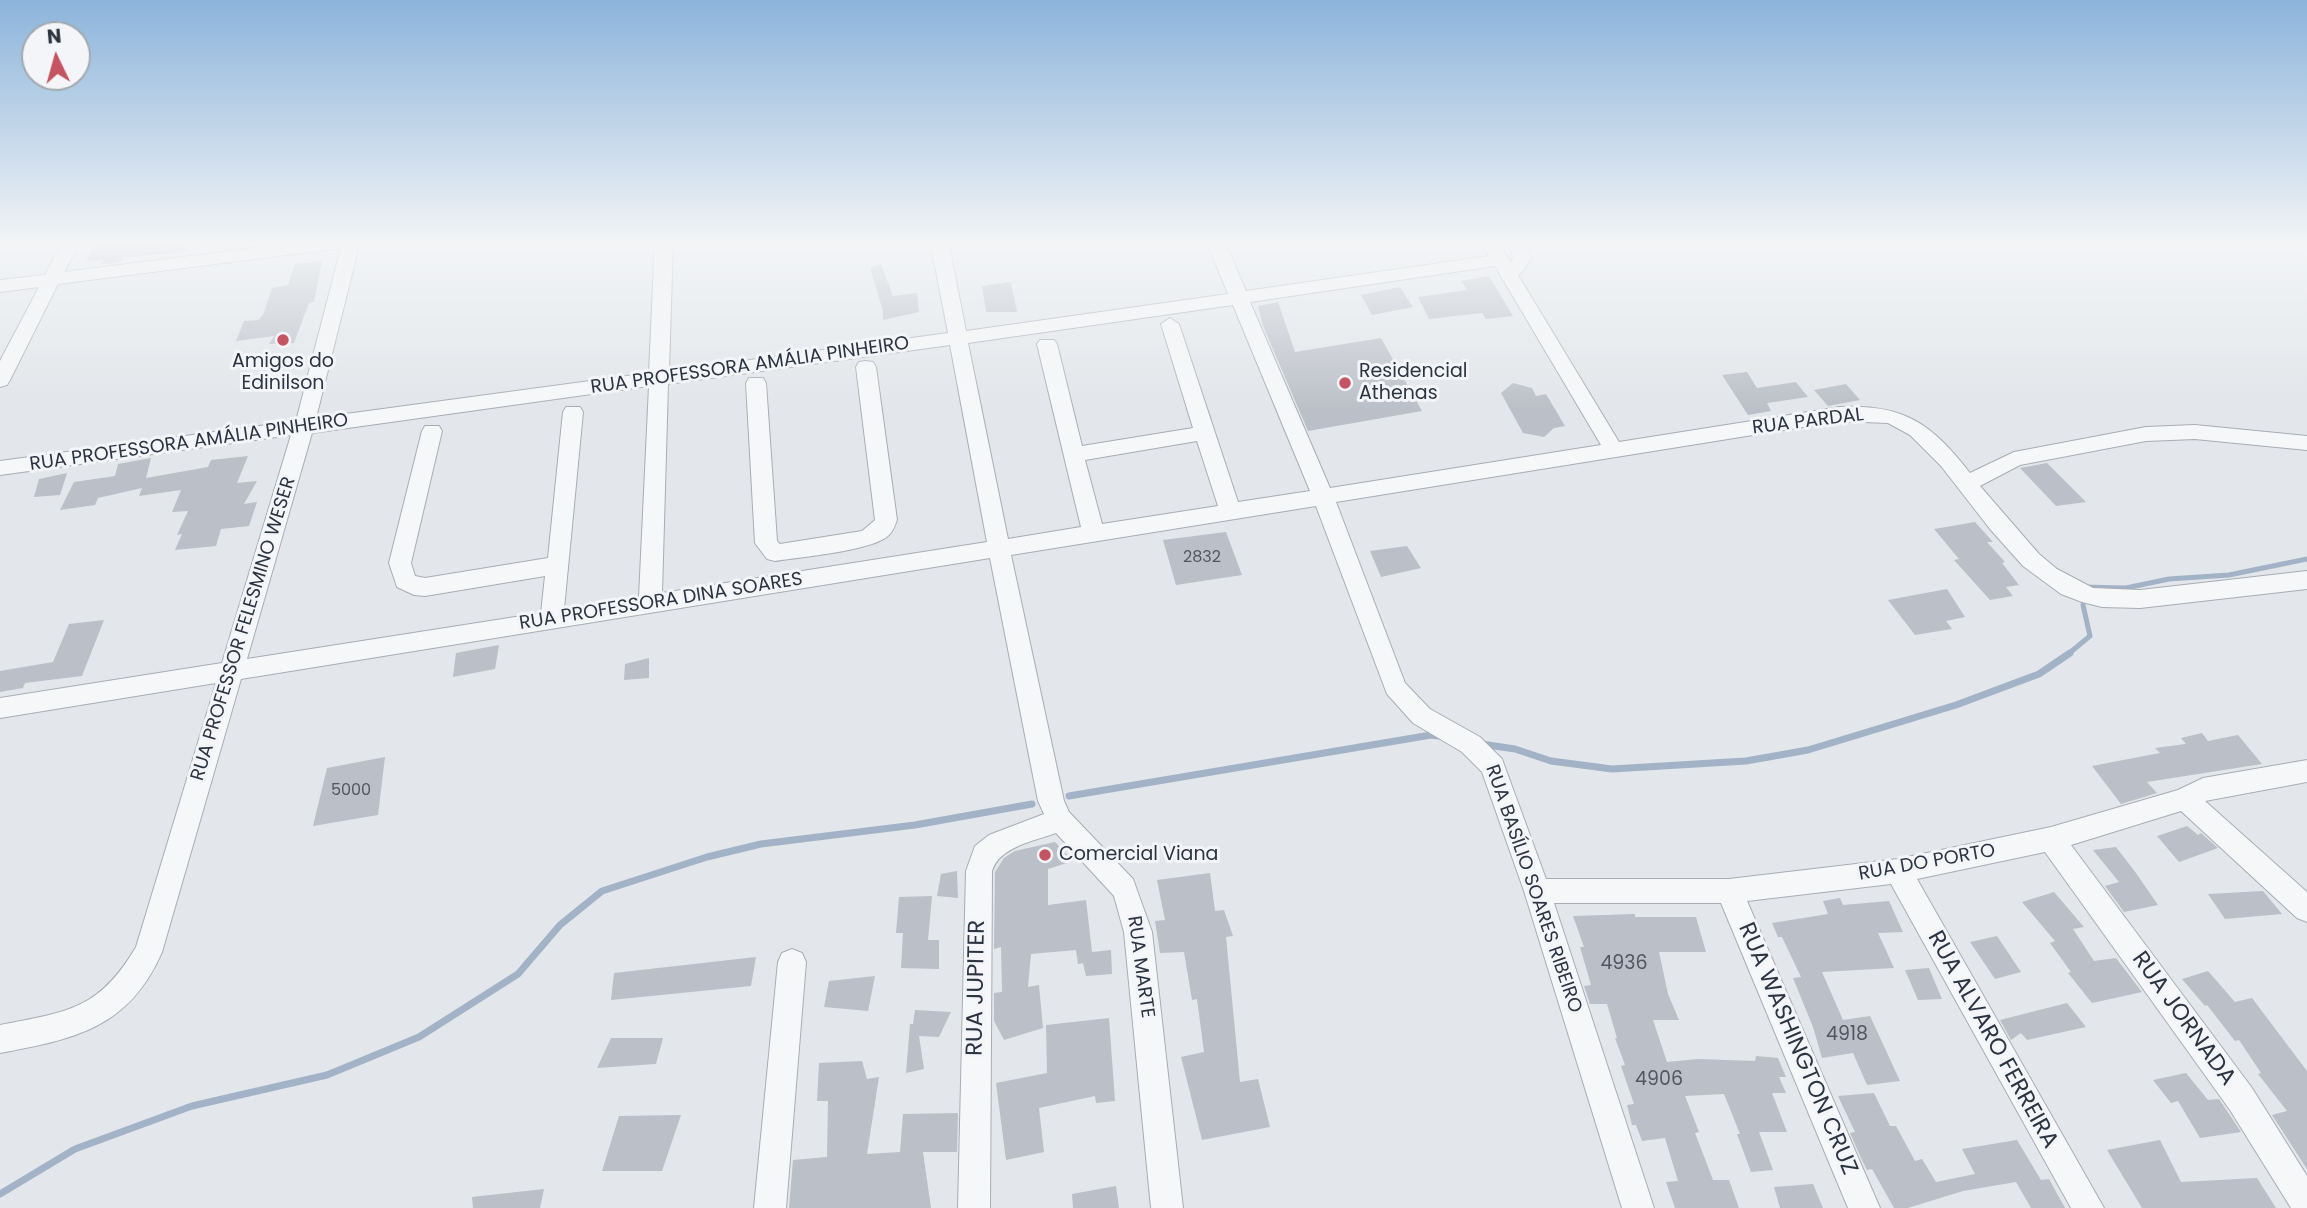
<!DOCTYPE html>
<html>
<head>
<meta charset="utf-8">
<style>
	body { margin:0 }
	#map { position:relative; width:2307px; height:1208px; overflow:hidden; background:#e3e6ea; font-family:Poppins,sans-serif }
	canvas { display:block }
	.north { position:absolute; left:21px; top:21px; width:70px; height:70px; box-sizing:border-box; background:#f3f5f8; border:2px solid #a3a8af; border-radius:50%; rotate:355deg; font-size:19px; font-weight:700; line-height:28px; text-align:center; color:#2c3441 }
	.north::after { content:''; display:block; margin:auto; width:24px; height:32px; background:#c45462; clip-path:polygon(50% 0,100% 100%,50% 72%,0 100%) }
</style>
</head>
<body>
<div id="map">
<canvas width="2307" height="1208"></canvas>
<div class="north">N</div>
</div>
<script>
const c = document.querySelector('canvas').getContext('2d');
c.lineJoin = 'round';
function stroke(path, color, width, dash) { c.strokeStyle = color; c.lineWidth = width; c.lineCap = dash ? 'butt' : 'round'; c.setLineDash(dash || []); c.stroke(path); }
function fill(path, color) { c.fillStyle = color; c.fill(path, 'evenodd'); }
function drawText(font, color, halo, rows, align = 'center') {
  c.font = font + ' Poppins,sans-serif'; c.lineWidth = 6; c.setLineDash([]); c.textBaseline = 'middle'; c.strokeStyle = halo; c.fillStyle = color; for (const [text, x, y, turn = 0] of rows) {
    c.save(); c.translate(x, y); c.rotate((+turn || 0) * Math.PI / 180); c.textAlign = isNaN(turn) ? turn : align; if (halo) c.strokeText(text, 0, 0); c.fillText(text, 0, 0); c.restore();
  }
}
stroke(new Path2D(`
	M2084,587L2126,588L2169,579L2229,575L2307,559
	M2067,655L2090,636L2083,605`), '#a2b3c7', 5);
stroke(new Path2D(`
	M1481,744L1515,749L1551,761L1612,769L1746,761L1808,750L1956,705L2039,674L2070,653
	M1069,796L1431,735L1439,736
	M0,1194L75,1149L192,1106L327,1075L419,1037L518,974L560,925L602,891L707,857L761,844L915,825L1032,804`), '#a2b3c7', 7);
fill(new Path2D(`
	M114,240H185V252L123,258L121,262L106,264H102L104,260L86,261L95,245Z
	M322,261L314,302L309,303L294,343L269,344L274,336L236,341L244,321L258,320L263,315L272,288L288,285L295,264Z
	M881,264L893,296L917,293L919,312L883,320V311L870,268Z
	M1489,276L1513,316L1486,319L1482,313L1429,319L1418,297L1467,290L1461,281Z
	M1011,282L1017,312H986L982,286Z
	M1400,287L1413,307L1372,315L1361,295Z
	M1278,302L1295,352L1381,338L1422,411L1308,431L1263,326L1258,306Z
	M1747,372L1757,388L1796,382L1808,397L1767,403L1771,411L1748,415L1722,375Z
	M1513,383L1532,388L1536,396L1546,394L1565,426L1554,428L1544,437L1523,433L1501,393Z
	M1846,384L1860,400L1828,406L1814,390Z
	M248,456L237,483L257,481L244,504L257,502L249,526L221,529L216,546L175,550L182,534L177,535L188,511L172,512L181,490L139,496L142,488L98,498L95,505L60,510L74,482L115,476L118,464L151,458L146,478L208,467L211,460Z
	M2047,463L2086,502L2056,506L2020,468Z
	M67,473L60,495L34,497L39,479Z
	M1975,522L1993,542H1987L2005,562L2002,563L2019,585L2006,587L2013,596L1990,600L1954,560L1959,559L1934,529Z
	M1226,532L1242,575L1176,585L1163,540Z
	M1407,546L1421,568L1381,577L1370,551Z
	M1947,589L1965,617L1946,621L1952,629L1915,635L1888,600Z
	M104,620L82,676L25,683L23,688L0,692V671L53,662L69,624Z
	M499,645L495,669L453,677L456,653Z
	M649,658V678L624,680L625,664Z
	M2202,733L2208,741L2238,735L2262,764L2147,782L2157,793L2121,804L2092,766L2160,753L2155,748L2186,744L2181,738Z
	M385,757L378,815L313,826L327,768Z
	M2187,826L2198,835L2201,833L2218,848L2179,862L2157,836Z
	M1055,842L1073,861L1048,869V905L1086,900L1092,952L1111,950L1112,974L1086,976L1083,963L1078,964L1076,950L1031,954L1028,987L1039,985L1043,1028L1004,1040L994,1021V993L1002,992L1001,947L994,949L995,872L1004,858L1015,851Z
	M2116,847L2136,873L2158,905L2124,912L2105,886L2119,882L2093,850Z
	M957,871L958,898L937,896L941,874Z
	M1210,873L1215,911L1224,910L1233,936L1226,937L1240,1082L1258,1079L1270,1127L1202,1140L1181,1057L1204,1052L1197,999L1192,1000L1184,952L1160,953L1155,921L1165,920L1157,880Z
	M2263,891L2282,914L2225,919L2208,894Z
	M2054,892L2084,927L2073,929L2094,961L2116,958L2142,992L2092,1003L2068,973L2071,972L2050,943L2055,941L2022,902Z
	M932,896L928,940H939V969L901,968L903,933H896L899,897Z
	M1840,898L1843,905L1889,901L1903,932L1878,933L1894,968L1822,972L1843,1020L1870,1016L1900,1081L1867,1085L1853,1053L1822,1058L1813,1027L1793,978L1801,977L1782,937H1778L1772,923L1828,914L1823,901Z
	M1635,914V917H1696L1706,952H1659L1668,994L1679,1020H1653L1667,1062L1698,1059L1755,1061L1756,1056L1778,1058L1786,1077H1779L1786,1093H1772L1787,1132H1759L1773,1170L1751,1172L1737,1134H1740L1724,1094L1685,1096L1699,1132L1695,1133L1713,1180H1729L1739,1208H1675L1666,1182L1678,1181L1665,1138L1642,1141L1636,1125H1632L1627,1105L1634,1104L1621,1066L1625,1065L1615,1038H1617L1607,1004H1590L1584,986L1591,985L1580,947H1584L1573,916Z
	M1997,936L2021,972L1995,979L1970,942Z
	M756,957L751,986L611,1000L614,973Z
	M1929,968L1942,999L1918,1000L1905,970Z
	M2208,971L2235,1002L2252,998L2307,1071V1169L2272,1115L2287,1111L2258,1074L2261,1073L2239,1040L2235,1041L2207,1005L2205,1006L2182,979Z
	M875,976L868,1011L824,1007L829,981Z
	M2067,1003L2086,1027L2027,1040L2021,1033L2011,1040L2000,1020Z
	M915,1010L951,1012L939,1037L919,1036L924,1069L906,1073L910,1024H913Z
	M1109,1018L1115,1101L1096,1103L1095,1096L1039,1108L1044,1152L1006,1160L996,1083L1047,1073L1046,1025Z
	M611,1038H663L656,1064L597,1068Z
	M862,1061L867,1079L879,1077L867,1154L900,1152L903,1114L958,1113L957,1152H923L931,1208H789L793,1160L827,1157L828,1101H817L819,1063Z
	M2186,1073L2208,1100L2219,1099L2241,1132L2200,1138L2178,1101L2171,1103L2153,1080Z
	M1874,1093L1890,1126H1896L1915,1161L1922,1159L1936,1182L1975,1174L1962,1149L2017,1140L2041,1180L2049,1179L2065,1208H2031L2016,1182L1963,1191L1908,1208H1894L1872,1169L1867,1170L1862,1160L1850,1133L1855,1132L1838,1096Z
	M681,1115L662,1171H602L619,1116Z
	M2160,1140L2181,1182L2257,1178L2276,1208H2142L2107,1150Z
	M1813,1184L1823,1208H1780L1774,1187Z
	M1116,1186L1119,1208H1073L1072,1194Z
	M544,1189L540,1208H473L472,1197Z`), '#bbbfc7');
const minor = new Path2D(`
	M63,240H81L64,272L317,240H370L359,246L316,418L649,373L655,240H673L669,371L948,333L930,240H948L966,331L1228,294L1206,240H1224L1246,291L1489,256L1479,240H1497L1511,263L1513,258L1508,240H1526L1531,258L1524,270L1518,275L1619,442L1840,407C1904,404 1931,423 1970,473L2014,452L2146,427L2195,425L2307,436V450L2195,439L2146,441L2020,465L1980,486L2039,554L2057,569L2093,588L2140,590L2307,571V589L2140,608L2102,607L2082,602L2061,594L2023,566L1990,529L1941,466L1910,435L1888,423L1840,421L1336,502L1405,683L1430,709L1480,737L1502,759L1546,879H1729L1898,859L2051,827L2178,790L2203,778L2307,760V782L2205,801L2307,892V922L2297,918L2181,811L2071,845L2252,1088L2307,1176V1208H2291L2230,1110L2045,852L1917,879L2104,1208H2071L1891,884L1747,901L1880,1208H1848L1721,903H1554L1654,1208H1622L1524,891L1482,772L1462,752L1413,723L1387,694L1316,506L1011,555L1064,801L1069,812L1133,879L1152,932L1183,1208H1151L1124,932L1114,896L1056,833C1034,841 999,847 992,871L990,1208H958L966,871L975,846L989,835L1044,814L1038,801L990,558L241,679L162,952C129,1028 75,1039 0,1053V1025C67,1012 99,1010 136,947L216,683L0,718V698L222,663L291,435L0,475V461L296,421L341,248L58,284L10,380L7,385L0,387V361L39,287L0,292V280L45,275ZM1495,266L1601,445L1330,488L1250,302ZM1233,305L1310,491L1238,502L1179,324L1170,318L1161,324L1193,428L1082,446L1057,344L1054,340H1040L1037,344L1081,527L1008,539L968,343ZM950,345L987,542L662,593L668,384ZM649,386L639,597L564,609L583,412L580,407H566L563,412L548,558L425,578L415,576L411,563L442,431L439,426H425L422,431L389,563L397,587L414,595L425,596L545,576L541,613L247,659L312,433ZM1197,441L1218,506L1102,524L1085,460Z
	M866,361L873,362L876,367L897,520C895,525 893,531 889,535C873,551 800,557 775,561L767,559L755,543L746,383L749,378H763L766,383L777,541L780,544L862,531L875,520L856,367L859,362Z
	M792,949L802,953L806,962L786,1208H754L778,962L782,953Z`);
stroke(minor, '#a8adb4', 2);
fill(minor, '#f6f7f9');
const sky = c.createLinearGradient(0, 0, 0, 410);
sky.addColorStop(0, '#8cb4db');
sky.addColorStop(0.59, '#f2f4f6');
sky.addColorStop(1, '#f2f4f600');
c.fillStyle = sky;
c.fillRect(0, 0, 2307, 410);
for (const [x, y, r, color] of [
	[283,340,7,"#c45462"],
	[1345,383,7,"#c45462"],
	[1045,855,7,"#c45462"]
]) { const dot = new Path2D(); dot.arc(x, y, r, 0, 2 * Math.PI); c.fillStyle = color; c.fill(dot); stroke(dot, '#f3f5f8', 2.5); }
drawText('16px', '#505762', null, [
	["2832",1202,558],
	["5000",351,791]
]);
drawText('19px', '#2c3441', '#f3f5f8', [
	["Amigos do",283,362,"center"],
	["Edinilson",283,384,"center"],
	["Residencial",1359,372],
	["Athenas",1359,394],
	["Comercial Viana",1059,855]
], 'left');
drawText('19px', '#2c3441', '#f3f5f8', [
	["RUA PROFESSORA AMÁLIA PINHEIRO",750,366,-8],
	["RUA PARDAL",1808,422,-7],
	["RUA PROFESSORA AMÁLIA PINHEIRO",189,443,-8],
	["RUA PROFESSORA DINA SOARES",661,602,-9],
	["RUA PROFESSOR FELESMINO WESER",244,629,-73],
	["RUA DO PORTO",1927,863,-10],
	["RUA BASÍLIO SOARES RIBEIRO",1533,889,71],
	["RUA MARTE",1140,967,82]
]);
drawText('19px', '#505762', null, [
	["4936",1624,964],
	["4918",1847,1035],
	["4906",1659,1080]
]);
drawText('23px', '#2c3441', '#f3f5f8', [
	["RUA JUPITER",977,988,-89],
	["RUA JORNADA",2183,1019,54],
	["RUA ALVARO FERREIRA",1992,1040,61],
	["RUA WASHINGTON CRUZ",1797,1049,67]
]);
</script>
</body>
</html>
